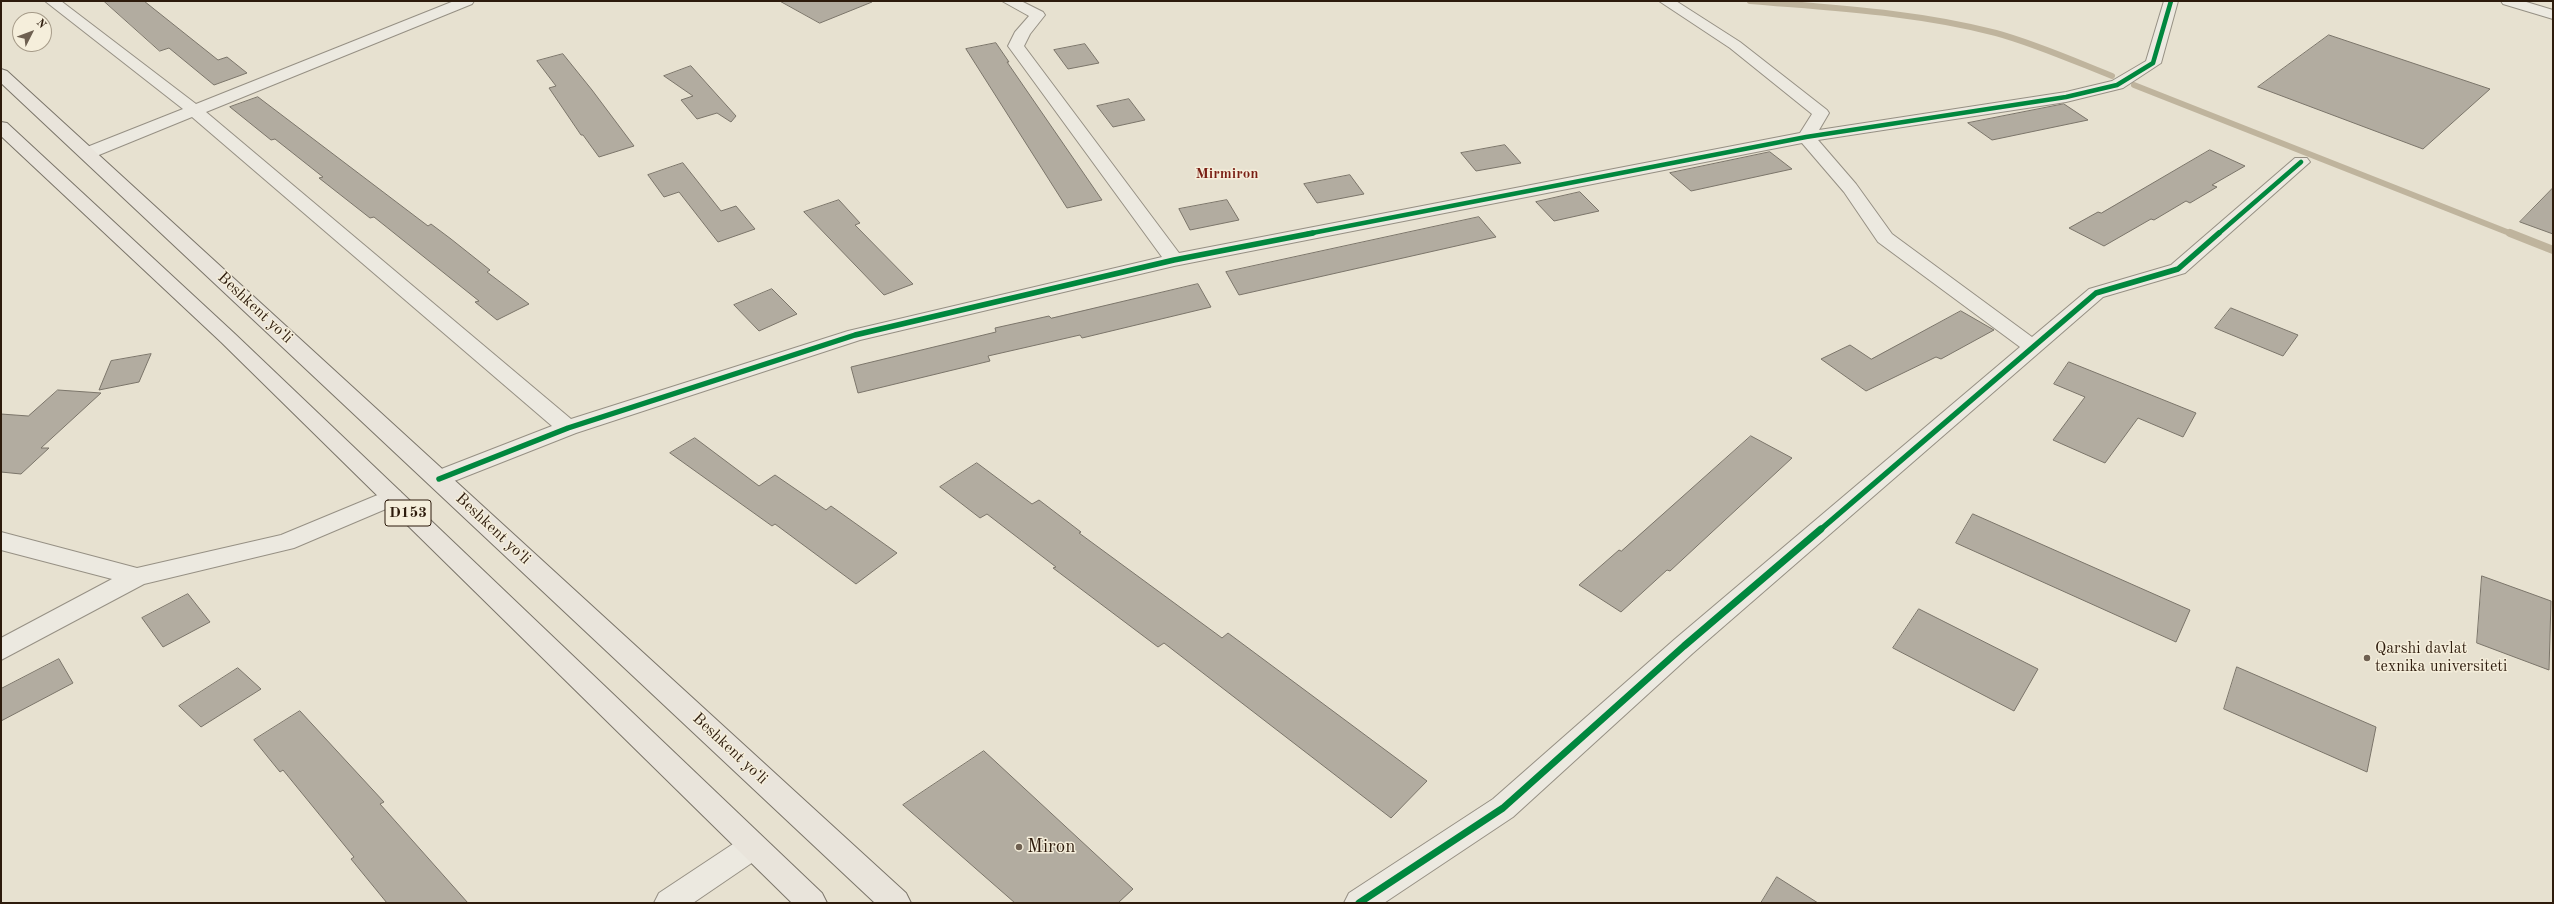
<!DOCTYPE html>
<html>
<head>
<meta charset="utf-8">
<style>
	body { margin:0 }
	#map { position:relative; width:2554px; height:904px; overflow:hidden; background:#e7e1d0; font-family:"Old Standard TT",serif }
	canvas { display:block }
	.frame { position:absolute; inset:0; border:2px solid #2d1b0c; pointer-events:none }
	.north { position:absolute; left:12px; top:12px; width:40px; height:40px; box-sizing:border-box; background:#f5eedb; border:1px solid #a59a88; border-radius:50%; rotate:48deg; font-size:11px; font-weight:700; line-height:16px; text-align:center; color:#2d1b0c }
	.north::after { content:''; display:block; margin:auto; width:14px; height:18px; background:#6e6051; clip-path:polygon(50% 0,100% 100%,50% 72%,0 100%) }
</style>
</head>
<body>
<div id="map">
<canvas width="2554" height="904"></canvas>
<div class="frame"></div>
<div class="north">N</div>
</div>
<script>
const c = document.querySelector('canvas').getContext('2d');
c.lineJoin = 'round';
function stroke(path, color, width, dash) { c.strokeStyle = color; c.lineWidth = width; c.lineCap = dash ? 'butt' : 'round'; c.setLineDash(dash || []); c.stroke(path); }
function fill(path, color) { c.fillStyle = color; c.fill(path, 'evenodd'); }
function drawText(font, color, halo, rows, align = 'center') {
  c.font = font + ' "Old Standard TT",serif'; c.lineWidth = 3; c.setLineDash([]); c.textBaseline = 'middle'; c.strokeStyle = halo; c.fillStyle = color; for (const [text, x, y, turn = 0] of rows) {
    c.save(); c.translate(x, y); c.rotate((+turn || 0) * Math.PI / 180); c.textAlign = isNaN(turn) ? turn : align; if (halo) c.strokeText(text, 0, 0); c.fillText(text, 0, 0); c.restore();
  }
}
stroke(new Path2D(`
	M1750,1C1832,8 1916,12 1996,33C2036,44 2074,61 2112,76
	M2134,85L2512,234`), '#bfb49d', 6);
stroke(new Path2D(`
	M2510,233L2553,250`), '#bfb49d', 8);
const building = new Path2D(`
	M104,1H144L218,60L227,57L247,73L214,85L169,48L160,51Z
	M780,1H871L872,2L820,23Z
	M2329,35L2490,89L2423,149L2258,87Z
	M996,43L1009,62H1007L1102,200L1067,208L966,49Z
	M1085,44L1099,63L1068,69L1054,50Z
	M563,54L592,90L634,146L599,157L583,135H581L549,88L556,86L537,61Z
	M691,66L736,116L731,122L717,113L697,119L681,100L693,96L664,76Z
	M258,97L428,226L431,224L451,239L490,270L487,272L529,304L497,320L475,302L479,301L374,217L370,218L319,178L323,177L275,139L271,140L230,107Z
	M1129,99L1145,120L1113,127L1097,106Z
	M2064,104L2088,120L1992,140L1968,123Z
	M1505,145L1521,163L1476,171L1461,153Z
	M2210,150L2245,166L2212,185L2217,187L2190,203L2186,201L2154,220L2151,219L2104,246L2069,228L2098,212L2101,213Z
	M1770,152L1792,169L1691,191L1670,173Z
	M683,163L721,211L736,206L755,229L718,242L679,192L664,197L648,175Z
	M1350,175L1364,194L1317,203L1304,184Z
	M2553,188V234L2520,222Z
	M1580,192L1599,211L1554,221L1536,202Z
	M839,200L860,223L855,225L913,284L884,295L804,212Z
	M1227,200L1239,220L1190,230L1179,209Z
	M1479,217L1496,237L1239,295L1226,272Z
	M1198,284L1211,307L1082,338L1080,335L988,356L990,361L858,393L851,367L996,332L995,328L1049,316L1051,318Z
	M772,289L797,314L759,331L734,305Z
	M2231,308L2298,335L2283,356L2215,328Z
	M1961,311L1994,330L1941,359L1936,357L1866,391L1821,359L1850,345L1871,359Z
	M151,354L139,382L99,390L111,361Z
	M2069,362L2196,413L2183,437L2138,418L2105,463L2053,440L2085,397L2054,384Z
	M58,390L101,393L41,448H49L21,474L1,472V414L28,416Z
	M1751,436L1792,458L1670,571L1667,570L1621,612L1579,585L1619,550L1621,551Z
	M695,438L759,486L775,475L826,510L831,506L897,553L856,584L775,524L772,526L670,453Z
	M977,463L1032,504L1039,500L1081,532L1079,533L1222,638L1228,633L1427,781L1391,818L1164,643L1158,647L1053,568L1056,567L987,514L980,518L940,487Z
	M1973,514L2190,610L2176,642L1956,543Z
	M2482,576L2551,601L2549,670L2477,643Z
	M188,594L210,622L163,647L142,618Z
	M1919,609L2038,669L2014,711L1893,648Z
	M59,659L73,683L1,721V689Z
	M2237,667L2376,727L2367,772L2224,709Z
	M238,668L261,689L201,727L179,706Z
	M300,711L384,802L380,804L468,903H387L351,859L354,857L283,770L280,772L254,740Z
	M984,751L1133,889L1118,903H1015L903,805Z
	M1777,877L1818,903H1761Z`);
fill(building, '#b2aca0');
stroke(building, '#7b756a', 1);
const minor = new Path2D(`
	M45,1H61L196,104L454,1H474L472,4L206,112L571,419L848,331L1162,257L1008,46L1015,32L1029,16L1002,1H1021L1043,12L1045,15L1030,34L1024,46L1179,253L1800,133L1812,114L1730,48L1659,1H1676L1740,42L1827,110L1829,113L1819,130L2066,92L2112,81L2146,61L2164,1H2178L2161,63L2123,88L2066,102L1818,140L1856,184L1892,234L2032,337L2089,289L2171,265L2295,158H2307L2310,162L2185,273L2103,297L1693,653L1513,817L1384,903H1344L1349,893L1493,799L1675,639L2020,347L1878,242L1844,192L1802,143L1174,266L860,340L576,433L439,487L431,485L428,479L431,473L552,426L192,117L94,157H82L79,153L82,149L183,109Z
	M2501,1H2523L2553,10V19L2503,4Z
	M392,489L400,491L403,497L400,503L294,548L144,584L1,660V638L112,579L1,550V532L137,568L281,535Z
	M752,834L762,838L766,847L762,856L693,903H654L659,893L742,838Z`);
const primary = new Path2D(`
	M1,69L7,71L906,893L911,903H875L1,83Z
	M1,122L7,123L235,334L822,893L827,903H792L221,342L1,136Z`);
stroke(minor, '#969084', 2);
stroke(primary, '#7b756a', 2);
fill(minor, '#ece9e0');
fill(primary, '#e9e4db');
stroke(new Path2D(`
	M1307,234L1806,137L2066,97L2117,85L2153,63L2171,1
	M2218,234L2301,162`), '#00873e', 4.5);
stroke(new Path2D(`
	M439,479L568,428L855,335L1174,260L1313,233
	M1820,530L2096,293L2178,269L2219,233`), '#00873e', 5.5);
stroke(new Path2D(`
	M1359,903L1503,808L1684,646L1821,529`), '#00873e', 7);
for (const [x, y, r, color] of [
	[2367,658,4,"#6e6051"],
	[1019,847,4,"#6e6051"]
]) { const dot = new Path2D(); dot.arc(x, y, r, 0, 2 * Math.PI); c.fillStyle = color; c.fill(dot); stroke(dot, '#f5eedb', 1.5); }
drawText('bold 15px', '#7a1f14', '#f5eedb', [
	["Mirmiron",1227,174]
]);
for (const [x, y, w] of [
	[408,513,46]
]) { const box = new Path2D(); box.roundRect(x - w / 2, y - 13, w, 26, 3); c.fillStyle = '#f5eedb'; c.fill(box); stroke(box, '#2d1b0c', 1); }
drawText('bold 15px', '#2d1b0c', null, [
	["D153",408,513]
]);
drawText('16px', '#2d1b0c', '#f5eedb', [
	["Beshkent yoʻli",255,308,43],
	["Beshkent yoʻli",493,529,43],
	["Beshkent yoʻli",730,749,43]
]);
drawText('16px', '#2d1b0c', '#f5eedb', [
	["Qarshi davlat",2375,649],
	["texnika universiteti",2375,667]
], 'left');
drawText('19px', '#2d1b0c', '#f5eedb', [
	["Miron",1027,847]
], 'left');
</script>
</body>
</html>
